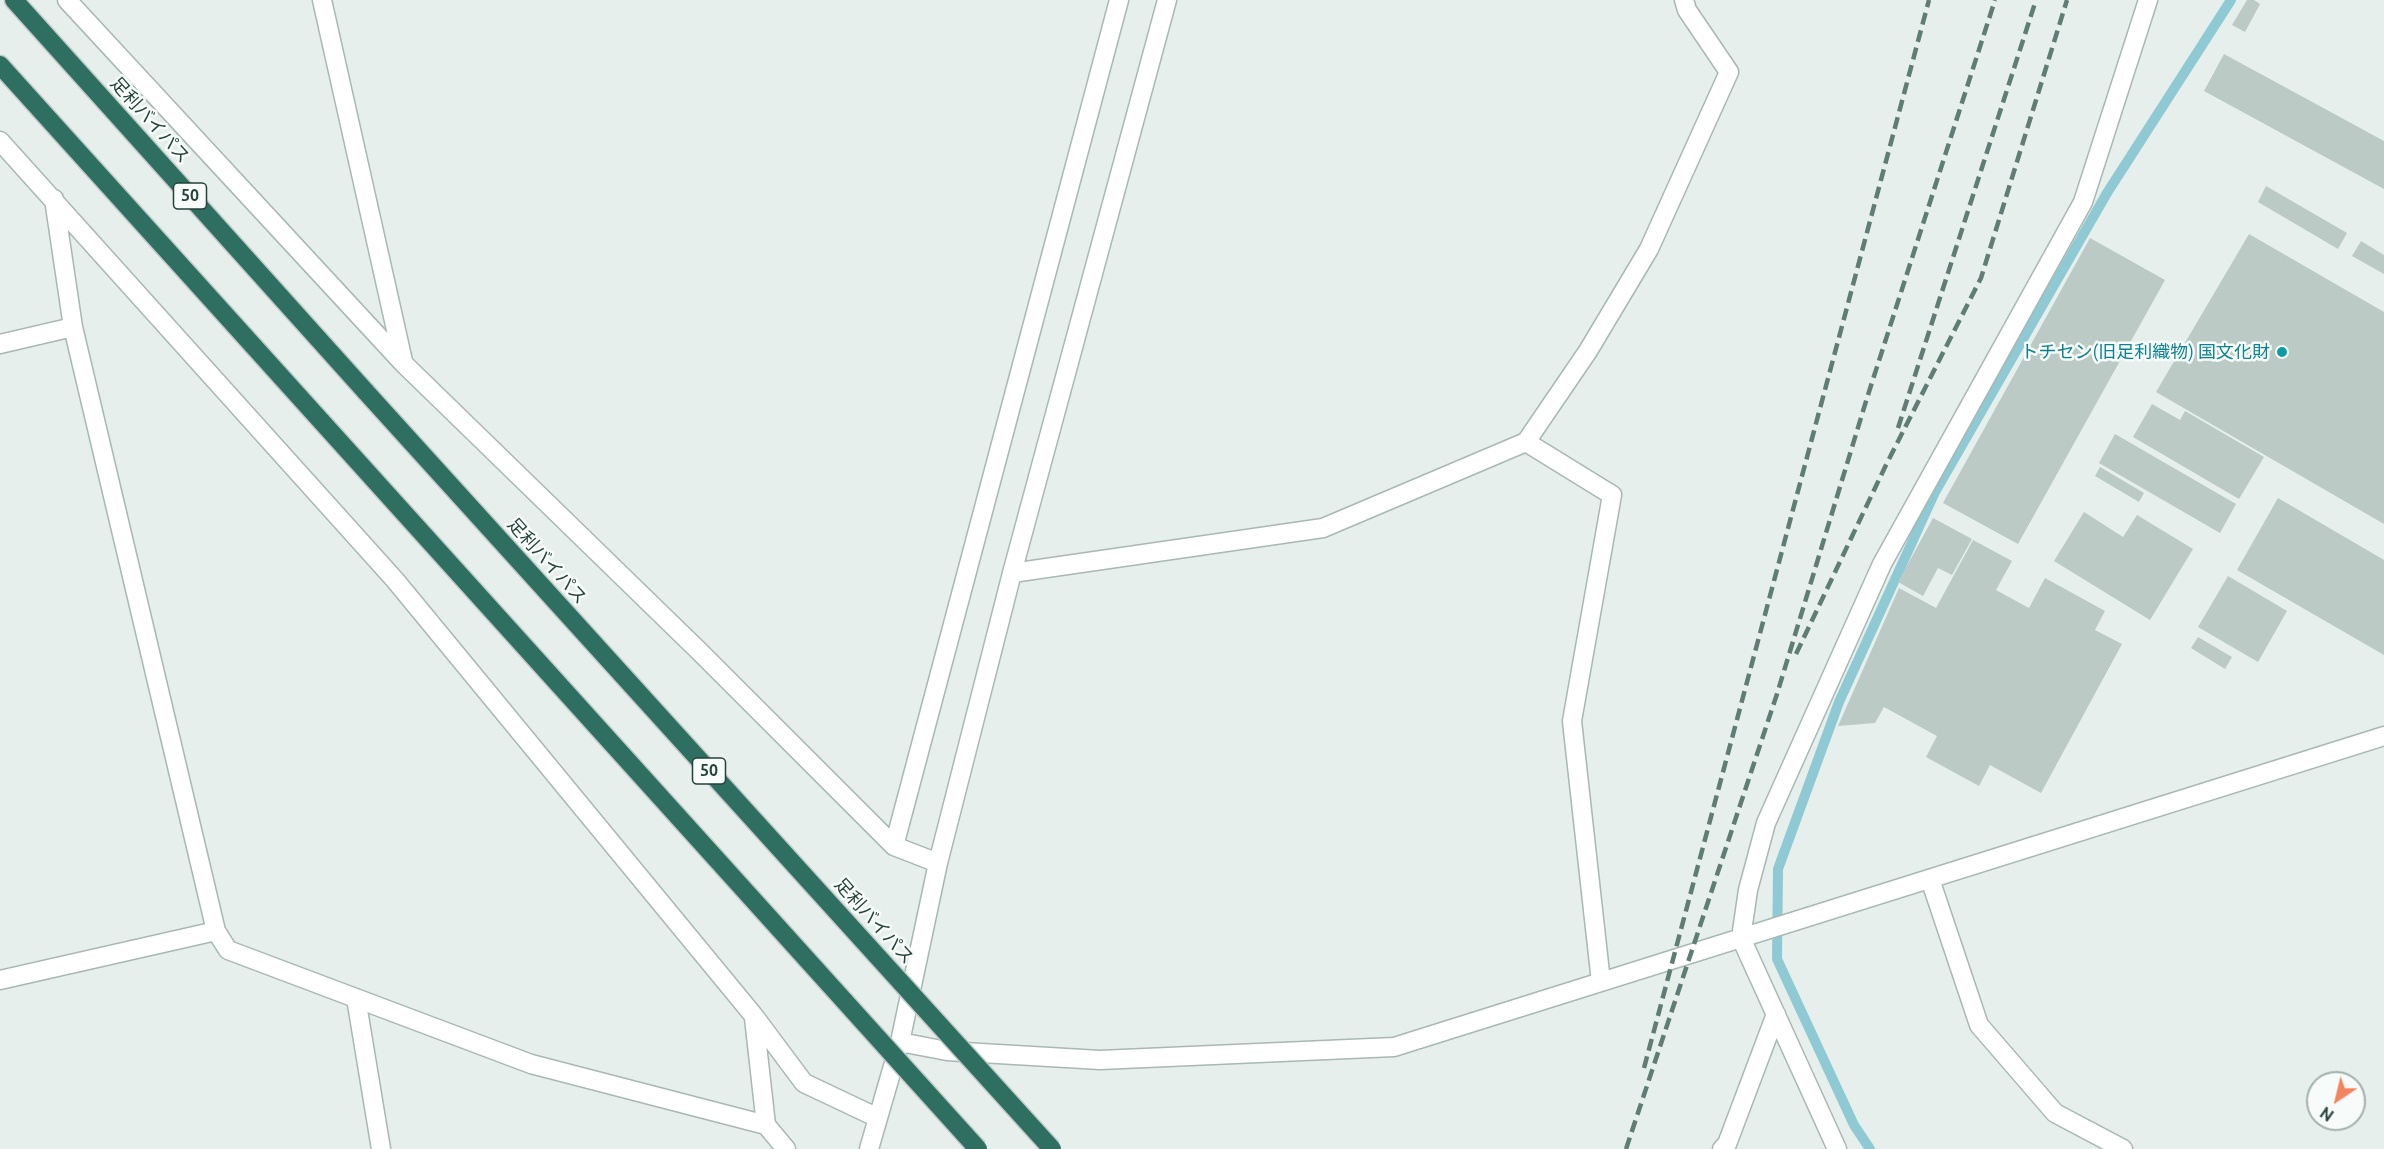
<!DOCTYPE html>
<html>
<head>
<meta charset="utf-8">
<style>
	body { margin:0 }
	#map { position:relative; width:2384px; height:1149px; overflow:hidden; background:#e6efeb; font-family:Ubuntu,sans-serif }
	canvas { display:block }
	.north { position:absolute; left:2306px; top:1071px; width:60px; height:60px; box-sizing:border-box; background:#f7fbf9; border:2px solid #a3b1ad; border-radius:50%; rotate:215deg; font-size:16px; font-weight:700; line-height:24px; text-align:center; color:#24423a }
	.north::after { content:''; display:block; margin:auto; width:21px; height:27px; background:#f4845f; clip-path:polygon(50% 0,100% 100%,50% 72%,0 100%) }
</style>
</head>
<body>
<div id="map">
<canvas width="2384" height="1149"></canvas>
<div class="north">N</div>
</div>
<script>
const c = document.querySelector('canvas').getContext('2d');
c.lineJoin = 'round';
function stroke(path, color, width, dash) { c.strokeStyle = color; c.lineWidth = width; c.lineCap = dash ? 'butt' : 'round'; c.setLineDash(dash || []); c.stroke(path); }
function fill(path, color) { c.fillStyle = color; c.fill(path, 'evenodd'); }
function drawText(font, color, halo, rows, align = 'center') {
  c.font = font + ' Ubuntu,"Noto Sans JP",sans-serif'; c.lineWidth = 5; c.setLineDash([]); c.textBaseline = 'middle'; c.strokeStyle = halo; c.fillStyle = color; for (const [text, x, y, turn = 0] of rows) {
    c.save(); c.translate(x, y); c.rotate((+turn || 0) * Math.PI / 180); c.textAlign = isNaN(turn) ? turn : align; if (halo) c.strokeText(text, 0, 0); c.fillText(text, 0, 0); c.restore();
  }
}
stroke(new Path2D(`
	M1870,1149L1854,1125L1777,959L1778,869L1839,702L1935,492L2107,193L2231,0`), '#8ec9d4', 10);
fill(new Path2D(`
	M2247,0H2254L2260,4L2245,32L2232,25Z
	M2224,54L2384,141V189L2204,91Z
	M2266,186L2347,233L2338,249L2258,202Z
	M2249,234L2384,312V524L2156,392Z
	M2090,238L2165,280L2018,544L1943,503Z
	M2361,241L2384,255V274L2352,256Z
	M2152,404L2180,420L2185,411L2264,457L2239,499L2133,437Z
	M2115,434L2236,504L2220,533L2099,463Z
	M2100,467L2144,493L2139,502L2095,476Z
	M2278,498L2384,560V655L2237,570Z
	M2084,512L2123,537L2137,515L2193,549L2150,620L2054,561Z
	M1933,518L1972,539L1952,575L1938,568L1923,596L1898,582Z
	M1973,540L2012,561L1996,590L2029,608L2045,578L2105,611L2095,630L2122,644L2041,793L1990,765L1979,786L1926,757L1937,736L1884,707L1875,723L1838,726L1899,588L1936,608Z
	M2228,576L2287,611L2258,662L2198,627Z
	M2198,637L2232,657L2225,669L2191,648Z`), '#bbcac4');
const lane = new Path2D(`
	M1930,879L1979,1025L2055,1113L2123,1149`);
const street = new Path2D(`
	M67,0L403,363L699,651L894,846L938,863
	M322,0L403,361
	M0,141L395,580L754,1016L804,1083L876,1117
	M54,199L73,327L216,931L228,950L531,1064L766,1125
	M0,344L73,327
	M1012,573L1323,528L1526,442
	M894,846L1119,0
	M0,980L216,931
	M1601,982L1572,721L1612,495L1526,442L1588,351L1649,249L1729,72L1687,10L1684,0
	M356,998L381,1149
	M754,1018L766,1125L786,1149
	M900,1042L947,1051L1100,1060L1394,1047L2384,736
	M869,1149L900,1042L938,863L1012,573L1167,0
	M1722,1149L1727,1144L1776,1014
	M1837,1149L1741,938L1748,890L1766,823L1882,564L2083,202L2148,0`);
const highway = new Path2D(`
	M14,0L366,392
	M0,65L322,422`);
stroke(lane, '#a8b8b2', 21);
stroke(street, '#a8b8b2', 21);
stroke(highway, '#c2cac8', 21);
stroke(lane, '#fff', 18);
stroke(street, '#fff', 18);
stroke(highway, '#2f6f62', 18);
stroke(new Path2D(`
	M1898,428L2036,0
	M1796,654L1886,465L1981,278L2067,0
	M1644,1068L1929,0
	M1626,1149L1777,694L1867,398L1995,0`), '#5f7d75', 4.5, [12, 6]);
const highwayBridge = new Path2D(`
	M366,392L1052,1149
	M322,422L978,1149`);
stroke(highwayBridge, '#c2cac8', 21, []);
stroke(highwayBridge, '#2f6f62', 18);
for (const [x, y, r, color] of [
	[2282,352,6,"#0f9aa8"]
]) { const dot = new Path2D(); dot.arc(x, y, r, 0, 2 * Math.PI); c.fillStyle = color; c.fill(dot); stroke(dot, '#f7fbf9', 2); }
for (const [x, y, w] of [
	[190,196,33],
	[709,771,33]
]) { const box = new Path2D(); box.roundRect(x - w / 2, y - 13, w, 26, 4.5); c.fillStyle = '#f7fbf9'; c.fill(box); stroke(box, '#24423a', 1.5); }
drawText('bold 16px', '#24423a', null, [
	["50",190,196],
	["50",709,771]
]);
drawText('18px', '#24423a', '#f7fbf9', [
	["足利バイパス",150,120,48],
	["足利バイパス",547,561,48],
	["足利バイパス",874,921,48]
]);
drawText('18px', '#0d838f', '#f7fbf9', [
	["トチセン(旧足利織物) 国文化財",2270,352]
], 'right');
</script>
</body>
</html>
